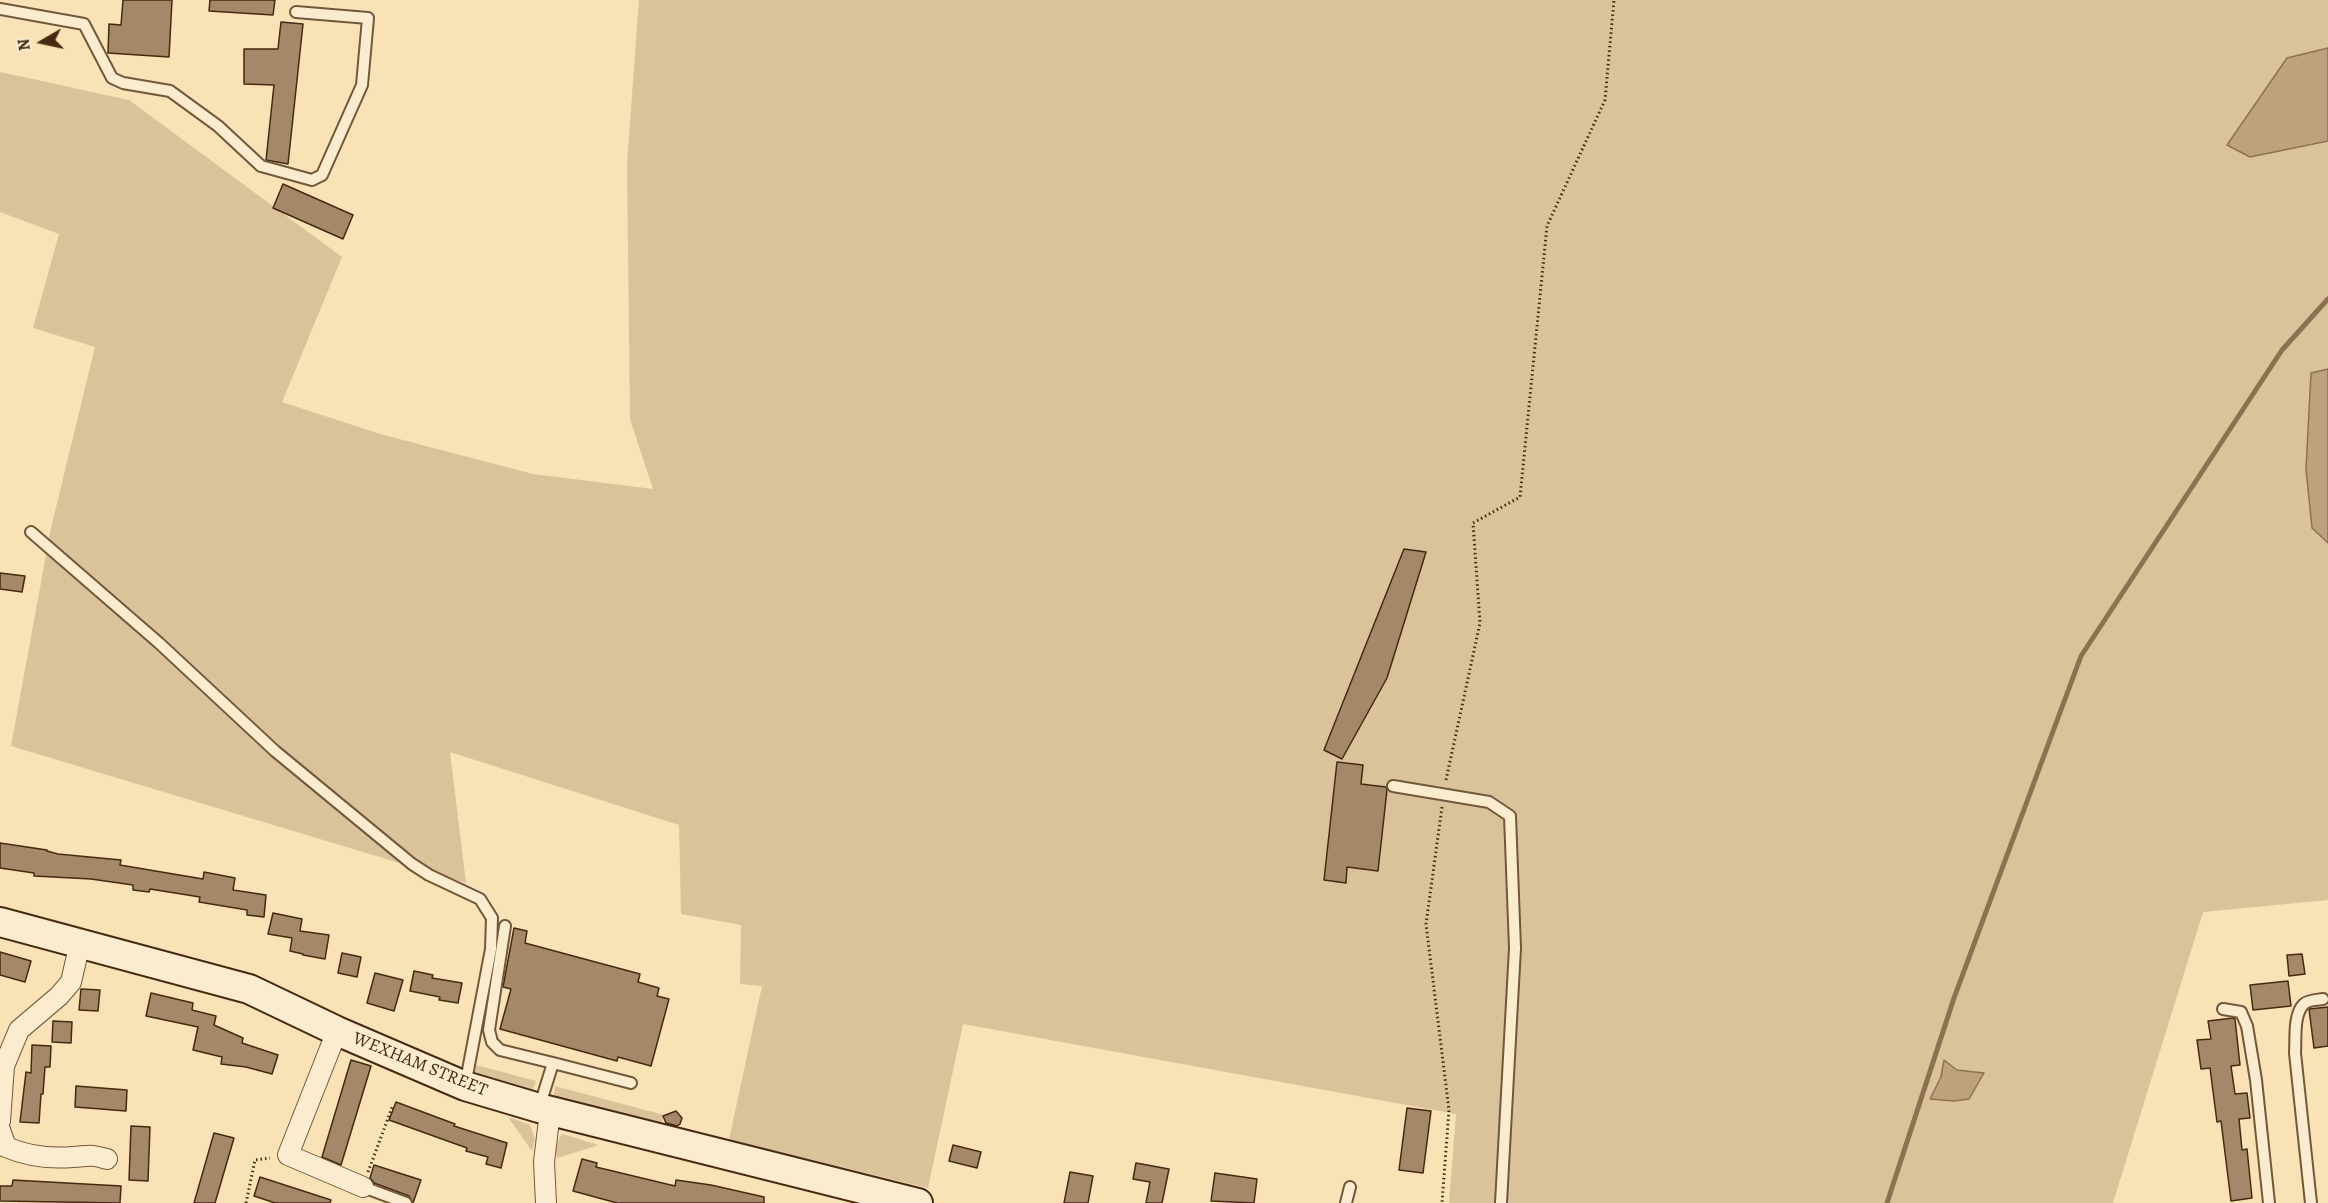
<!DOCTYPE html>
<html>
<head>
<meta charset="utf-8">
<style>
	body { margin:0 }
	#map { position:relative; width:2328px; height:1203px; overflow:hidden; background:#f9e2b6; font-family:Alegreya,serif }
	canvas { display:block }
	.north { position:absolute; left:12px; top:12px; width:60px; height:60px; -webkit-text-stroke:4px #fbecd0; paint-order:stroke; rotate:261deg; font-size:16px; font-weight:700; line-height:24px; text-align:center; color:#452911 }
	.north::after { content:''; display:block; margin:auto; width:21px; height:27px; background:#452911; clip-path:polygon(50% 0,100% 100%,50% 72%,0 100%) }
</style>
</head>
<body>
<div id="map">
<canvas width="2328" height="1203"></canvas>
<div class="north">N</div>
</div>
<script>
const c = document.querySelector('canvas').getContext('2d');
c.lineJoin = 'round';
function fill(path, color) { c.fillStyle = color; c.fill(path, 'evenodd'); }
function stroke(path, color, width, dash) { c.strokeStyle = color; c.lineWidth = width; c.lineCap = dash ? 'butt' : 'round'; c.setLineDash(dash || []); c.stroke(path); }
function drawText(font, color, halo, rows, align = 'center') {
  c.font = font + ' Alegreya,serif'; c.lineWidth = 4.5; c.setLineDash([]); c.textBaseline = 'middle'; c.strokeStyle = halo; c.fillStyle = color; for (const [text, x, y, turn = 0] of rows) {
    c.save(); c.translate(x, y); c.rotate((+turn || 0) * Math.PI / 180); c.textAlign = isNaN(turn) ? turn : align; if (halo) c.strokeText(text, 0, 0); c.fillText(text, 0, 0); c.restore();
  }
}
fill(new Path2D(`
	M639,0H2328V900L2203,912L2113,1203H1449L1456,1114L963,1024L928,1188L729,1140L762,986L740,984L741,925L681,914L679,825L450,752L466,883L11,746L51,528L95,347L33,328L59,234L0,212V72L129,100L342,257L282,402L380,434L533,474L653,489L630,419L627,163Z
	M476,1065L536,1081L532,1093L471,1081Z
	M555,1086L664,1115L659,1130L553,1103Z
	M508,1117L530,1125L535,1139L532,1151Z
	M562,1134L599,1145L557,1158L555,1147Z`), '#dac39a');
const water = new Path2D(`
	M2328,48V141L2250,157L2227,145L2287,58Z
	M2328,369V543L2312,528L2306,469L2311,373Z
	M1944,1060L1957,1070L1984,1073L1969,1099L1954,1101L1930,1099L1941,1077Z`);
fill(water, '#bca37e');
stroke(water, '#8c7252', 1.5);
stroke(new Path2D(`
	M1887,1203L1954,998L2081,656L2282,350L2328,299`), '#8c7252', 5);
const building = new Path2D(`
	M123,0H172L169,57L108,53L109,24L121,25Z
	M210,0H275L273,15L209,11Z
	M281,22L303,24L288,164L266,160L274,85L244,84V49H278Z
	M283,184L353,215L343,239L273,208Z
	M1404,549L1426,552L1387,678L1342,759L1324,750Z
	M0,573L25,576L22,592L0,589Z
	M1337,762L1363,765L1361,784L1386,787L1387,790L1378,871L1347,867L1346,883L1324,880Z
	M0,843L47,850V851L58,854L121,860L120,865L203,879L204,872L235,878L233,890L266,895L264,917L247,915V910L199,902L200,897L150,889L149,892L133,890V885L91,879L34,876V873L0,868Z
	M273,913L302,919L300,931L329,935L325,959L303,955V954L290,951L292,938L268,934Z
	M514,928L527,931L525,943L640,974L638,982L659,988L657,996L669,999L651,1066L618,1057L617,1061L500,1029L511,989L503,987Z
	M0,952L31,961L25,982L0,975Z
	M342,953L361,957L357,977L338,973Z
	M2302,954L2305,974L2289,976L2287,955Z
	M414,971L433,975L432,978L462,983L458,1003L439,1000L440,997L410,991Z
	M375,973L403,980L394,1011L367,1003Z
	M2288,981L2291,1006L2253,1010L2250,985Z
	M81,989L100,990L98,1011L79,1010Z
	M151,993L193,1003L192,1010L216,1016L214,1025L243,1038L242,1043L278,1055L272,1074L246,1067L221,1064L222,1057L193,1050L198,1027L146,1016Z
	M2328,1007V1046L2314,1048L2309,1009Z
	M2233,1018L2235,1019L2240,1065L2231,1066L2235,1094L2247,1093L2250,1118L2239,1119L2242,1150L2247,1149L2252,1198L2231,1201L2221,1121L2217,1122L2210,1068L2201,1069L2197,1040L2211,1039L2208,1021Z
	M53,1021L72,1022L71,1043L52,1042Z
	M32,1045L51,1046L50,1067H45L43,1094H41L39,1123L20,1122L26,1072L31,1073Z
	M351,1060L371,1066L341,1165L322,1157Z
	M76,1086L127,1090L126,1111L75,1107Z
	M396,1102L455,1124L454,1126L507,1143L501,1168L486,1164L488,1157L466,1151L467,1148L389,1120Z
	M1407,1108L1431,1111L1423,1173L1399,1170Z
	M676,1111L682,1118L680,1124L677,1126L666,1123L663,1116Z
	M131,1126L150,1127L148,1181L129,1180Z
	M214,1133L234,1138L215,1203H194Z
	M953,1145L981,1152L977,1168L949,1161Z
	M582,1159L597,1163L596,1167L675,1186L676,1180L711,1185L764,1197V1203H617L573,1191Z
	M1136,1163L1169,1169L1162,1203H1146L1150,1182L1133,1179Z
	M374,1165L421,1180L413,1203L409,1196L374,1183L370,1178Z
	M1070,1172L1093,1176L1088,1203H1064Z
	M1215,1173L1257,1179L1254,1203L1211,1201Z
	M260,1177L331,1200L330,1203H275L254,1196Z
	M13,1180L121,1186L120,1203L0,1201V1186H12Z`);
fill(building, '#a38967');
stroke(building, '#452911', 1.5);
const lane = new Path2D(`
	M0,9L84,24L112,78L123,83L170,91L218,126L261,166L312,180L322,175L362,85L368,18L296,12
	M31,532L159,643L275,751L412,864L429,875L480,899L492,918L491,949L465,1086
	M1393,786L1489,802L1510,816L1515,948L1501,1203
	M505,926L489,1030L492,1042L500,1050L553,1063L539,1108
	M2223,1009L2241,1012L2247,1026L2256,1080L2269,1203
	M553,1063L631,1083
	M363,1187L406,1203
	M1346,1203L1350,1187
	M2311,1203L2295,1053C2296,1040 2293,1014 2304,1004C2308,1000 2317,1000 2323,999`);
const street = new Path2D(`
	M337,1031L288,1155L363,1187
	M0,1121L4,1066L19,1030L59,996L71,982L80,943
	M0,1130L6,1147C27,1156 50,1159 73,1157C89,1156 90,1154 107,1159
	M546,1203L544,1162L550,1111`);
const secondary = new Path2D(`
	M0,922L249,989L337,1031L465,1086L539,1108L918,1203`);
stroke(lane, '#72573a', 14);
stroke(street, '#72573a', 22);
stroke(secondary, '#452911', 32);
stroke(new Path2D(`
	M1446,780L1480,623L1473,523L1520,497L1547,226L1605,100L1614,0
	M1442,807L1426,924L1449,1110L1442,1203
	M368,1172L393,1105
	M246,1203L255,1160L270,1158`), '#452911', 3, [1.5, 3]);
stroke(lane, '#fbecd0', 10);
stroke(street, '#fbecd0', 20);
stroke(secondary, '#fbecd0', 28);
drawText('18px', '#452911', '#fbecd0', [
	["WEXHAM STREET",420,1065,22]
]);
</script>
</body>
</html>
